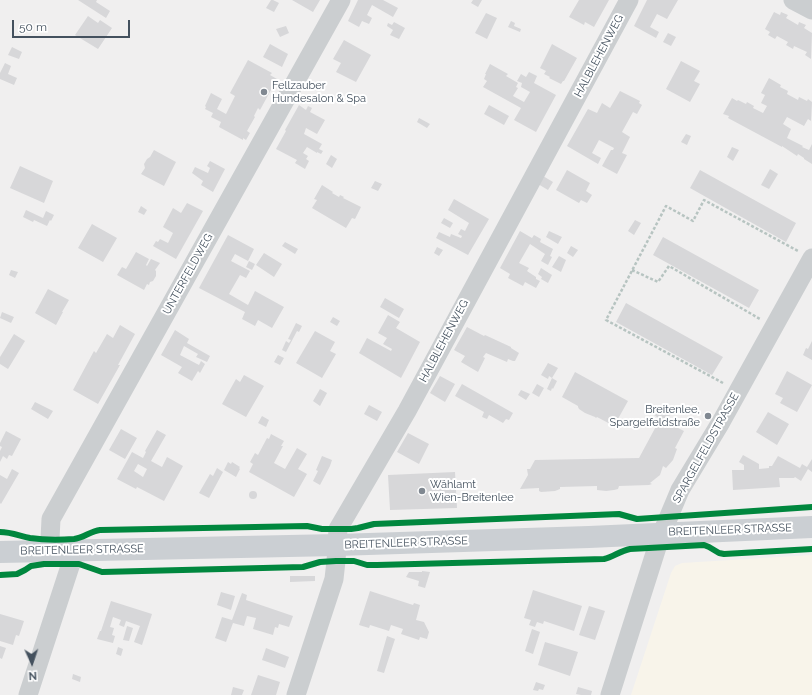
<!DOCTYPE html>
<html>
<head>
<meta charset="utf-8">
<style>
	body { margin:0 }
	#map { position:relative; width:812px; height:695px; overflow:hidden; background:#f0efef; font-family:Raleway,sans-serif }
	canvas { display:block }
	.north { position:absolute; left:12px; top:643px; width:40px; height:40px; -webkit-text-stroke:3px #fff; paint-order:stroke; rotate:177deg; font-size:11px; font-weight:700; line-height:16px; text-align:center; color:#44515e }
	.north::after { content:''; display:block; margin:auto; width:14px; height:18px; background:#44515e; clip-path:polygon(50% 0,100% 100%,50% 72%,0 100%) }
	.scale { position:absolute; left:12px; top:20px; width:118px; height:18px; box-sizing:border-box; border:2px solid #44515e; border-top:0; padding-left:5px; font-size:12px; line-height:14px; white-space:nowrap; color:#44515e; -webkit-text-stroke:3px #fff; paint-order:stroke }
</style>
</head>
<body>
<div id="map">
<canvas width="812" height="695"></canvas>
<div class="north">N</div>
<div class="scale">50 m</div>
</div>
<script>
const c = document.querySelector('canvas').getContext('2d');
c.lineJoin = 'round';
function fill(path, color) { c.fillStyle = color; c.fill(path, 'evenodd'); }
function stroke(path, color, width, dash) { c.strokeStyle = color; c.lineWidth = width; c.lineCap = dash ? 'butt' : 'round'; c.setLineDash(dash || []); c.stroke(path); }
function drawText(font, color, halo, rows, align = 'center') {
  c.font = font + ' Raleway,sans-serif'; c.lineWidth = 4; c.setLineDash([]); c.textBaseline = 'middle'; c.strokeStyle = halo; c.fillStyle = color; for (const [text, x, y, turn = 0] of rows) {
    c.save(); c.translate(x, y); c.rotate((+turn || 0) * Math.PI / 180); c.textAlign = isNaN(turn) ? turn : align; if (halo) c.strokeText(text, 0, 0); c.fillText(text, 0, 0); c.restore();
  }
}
fill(new Path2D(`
	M812,555V695H631L671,573L675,566L682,563Z`), '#f8f4ea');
fill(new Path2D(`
	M78,0H97L96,2L110,11L106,18Z
	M271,0H273L279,3L274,12L266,8Z
	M292,0H320L313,12Z
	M358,0H383L398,8L393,17L372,5L367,15L372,18L369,24L362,21L359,27L348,21Z
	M473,0H482L478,7L471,3Z
	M579,0H609L594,27L585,22L584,25L569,17Z
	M647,0H678L667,19L657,14L650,27L659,32L656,38L634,26Z
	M774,12L780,15L781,12L788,15L786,18L798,25L799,22L806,25L804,28L812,33L811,59L805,55L807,52L794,46L793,49L786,45L788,42L777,36L775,39L768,35L770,32L765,29Z
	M486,13L497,18L487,39L475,33Z
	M88,16L98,23L100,20L112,28L98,49L75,35Z
	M511,21L515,23L514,26L521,29L520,32L508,27Z
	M394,22L405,28L399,39L390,35L393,30L387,26L388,23L392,25Z
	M286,26L289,33L280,37L276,29Z
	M668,33L676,37L671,46L663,42Z
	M344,40L371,55L356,82L336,72L341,63L333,59Z
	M270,44L288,54L282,67L263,57Z
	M552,44L577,58L564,81H563L561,84L549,78L550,77L544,74L546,71L540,68Z
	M12,47L22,52L19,59L8,55Z
	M248,60L272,73L270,75L277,79L260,110L258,108L254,116L255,117L247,131L250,133L246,140L243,138V140L219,127L221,122L211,117L213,113L205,109L206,107L205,106L211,93L222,99L217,109L226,114L235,96L230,93Z
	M681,61L700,71L694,81L700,84L690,102L666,89Z
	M5,63L11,66L8,74L17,78L14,85L0,79V73Z
	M490,64L508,74L506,76L518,83L516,87L518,88L513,96L524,102L530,92L521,87L522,83L517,81L521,74L526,77L529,72L537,76L534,83L556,95L536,132L514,120L521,108L483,87L487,81L484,79L486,74H485Z
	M769,78L781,85L780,87L788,91L787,94L798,100L799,97L807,101L808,99L812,102L811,121L808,119L804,126L787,117L783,124L791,129L787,138L803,146L802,147L809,150L812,144V164L804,159V158L798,154L797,156L782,146V147L728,118L729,116L723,114L732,98L737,101L738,100L746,104L747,102L754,106L753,108L763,113L767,106L761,103L765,95L761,93Z
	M620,91L640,101L639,103L642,105L637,114L633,112L622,132L630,137L622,153L627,155L617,174L602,166L611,150H613L614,148L599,140L592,153L601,158L598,164L567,146L588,109L597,113L602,103L610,108Z
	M299,105L306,110L308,106L312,108L310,112L325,120L317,134L306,128L304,134L322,144L319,149L323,151L321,154L317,152V153L307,147L303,153L308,156L306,159L309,161L305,169L295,163L297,160L276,149L286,131L285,130Z
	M489,105L509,116L504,125L484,114Z
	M419,118L430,124L427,128L417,122Z
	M686,134L691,136L687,145L681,142Z
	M732,147L739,150L733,161L727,157Z
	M154,150L176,162L164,186L141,174L145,168L144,164L147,159L150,157Z
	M331,155L337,159L332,168L326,164Z
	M210,161L225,169L213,192L201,185L203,181L192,173L195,167L208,173L210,168L207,166Z
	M20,166L53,181L44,203L10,188Z
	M770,169L778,174L769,189L761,185Z
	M567,170L590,183L586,191L592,195L587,203L581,200L579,203L556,190Z
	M700,170L796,223L786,242L690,188Z
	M543,176L553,182L548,190L538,184Z
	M375,181L382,184L378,191L371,188Z
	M322,185L333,192L332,193L339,197L340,195L344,197L343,198L361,207L355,219L352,218L346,228L312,208L317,200L314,199Z
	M454,199L489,219L468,255L436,238L439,232L450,237L451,234L461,238L462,236L458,234L461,229L465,231L469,223L448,210Z
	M187,203L203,211L176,259L153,246L156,241L158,242L160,239L168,243L173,233L163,227L173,208L181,213Z
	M141,206L147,210L144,215L138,212Z
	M26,210L43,218L46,211L54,215L51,221L50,220L47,226L34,220L33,222L23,217Z
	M444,218L453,223L450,228L441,223Z
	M635,220L641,223L634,235L628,231Z
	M92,224L117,238L103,262L78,248Z
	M520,231L532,238L534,235L541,239L540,242L553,249L550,256L552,257L548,265L541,261L545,254L530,244L519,263L529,268L527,271L536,277V279L540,281L536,288L525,282L523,286L508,278L510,274L500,268Z
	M549,231L562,237L558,244L546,237Z
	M228,235L254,249L248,261L235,254L231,261L250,271L246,278L240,275L229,294L248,305L255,291L284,307L272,328L258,320L255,326L242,319L245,312L199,288Z
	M663,237L759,290L749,308L653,255Z
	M285,242L298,249L295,254L282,246Z
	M571,246L578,250L573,257L567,253Z
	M437,247L443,250L439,256L434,253Z
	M136,252L149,259L146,265L147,266L151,259L160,263L155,270L156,271V276L153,281L150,282L149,285L147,284L144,290L117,275L122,267L126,269Z
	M264,253L282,264L274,277L256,265Z
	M559,256L566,260L561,272L552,267Z
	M249,261L255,264L252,270L246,267Z
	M541,268L552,275L548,283L541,279L542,277L538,274Z
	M11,270L18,272L15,278L9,275Z
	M48,289L69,300L62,312H63L56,325L35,313Z
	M385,298L404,309L399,318L380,307Z
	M626,303L723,357L712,375L616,322Z
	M2,312L14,317L11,323L0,318Z
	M388,315L400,322L396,328L420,342L401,378L359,353L367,338L391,351L392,349L383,344L387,338L378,333Z
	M333,317L340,321L337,326L330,322Z
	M296,323L302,326L299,332L297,331L286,352L282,350L286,341L289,343L291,340L288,339Z
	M120,325L135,334L118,365H120L98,404L73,390L94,351L96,353L107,334L113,338Z
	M467,327L484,336L485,335L511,347V348L519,353L515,361H513L508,359L507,362L486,353L483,357L485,358L478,372L461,362L465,356L454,350Z
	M175,330L189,339L187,343L210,356L207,362L196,357L198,354L184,346L180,355L199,365L201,361L205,364L200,373L198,371L192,381L178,373L182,367L161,355Z
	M315,331L335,342L330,351L336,354L322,378L296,363Z
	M14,334L25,341L8,369L0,364V357Z
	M812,341V360L803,355L806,348L808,349Z
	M278,355L284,358L280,365L274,362Z
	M548,363L558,368L552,378L549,376L548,379L541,375Z
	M787,371L812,385L797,412L780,403L783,398L775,394Z
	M575,372L628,401L614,426L597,417L596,418L595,417L585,413L579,409L578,407V406L562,397Z
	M244,375L264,386L246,417L222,404L236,379L240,382Z
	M440,376L455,384L445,402L430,393Z
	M552,378L557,381L553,389L552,388L551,391L547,389Z
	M462,384L513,413L509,420L506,419L503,423L489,415L487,419L482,417L484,412L455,396Z
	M537,384L544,388L539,397L532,393Z
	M320,389L327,393L320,406L313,401Z
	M521,390L530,394L526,400L518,395Z
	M35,402L53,411L48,419L31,409Z
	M369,405L382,412L377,421L364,414Z
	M655,406L670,415L666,421L674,422L672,425L684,431L675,448L677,449L673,460L666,468L663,466L660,475L650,483L652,484L649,485L619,486L618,489L614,490L606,491L597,490V486L560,487V489L555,491L541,492L539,491V488L520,489L528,475L527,469H530L535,460L639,458L660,419L651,413Z
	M768,412L789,424L777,445L756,432Z
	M262,416L269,420L266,427L258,423Z
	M121,429L137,438L125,459L109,450Z
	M157,430L166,435L151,461L162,467L167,457L183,466L164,501L137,487L136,489L117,479L132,452L143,458L146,452L145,451ZM138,464L147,469L143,477L134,471Z
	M6,431L21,439L12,456L9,455L7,459L3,456L0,462V451L2,447L0,446V443Z
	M408,433L429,444L419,464L397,452Z
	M271,434L284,441L281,446H283L274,463L285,469L297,448L307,454L298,469L307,474L294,497L249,472L253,464L250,462L255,453L258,455L267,438L269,439Z
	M743,455L759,464V469L769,468V466H772L778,456L800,468L802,464L807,467L812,459V472L808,469L801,481L795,477L794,478H779L780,487L733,490L732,470H744V465L739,462Z
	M322,456L332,460L330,466L320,485L313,481L318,471L316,470Z
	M228,462L231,464L232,462L240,467L239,468L240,469L236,477L224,470Z
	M217,468L223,472L209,498L199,493L210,474L213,476Z
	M12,469L19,473L1,504L0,503V475L7,479Z
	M455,472L457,508L390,510L388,475Z
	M249 495a4 4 0 1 1 8 0a4 4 0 1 1-8 0Z
	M409,572H422V571L430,572L425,588L418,586L419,581L406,577Z
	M290,576H315V581L290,582Z
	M533,590L582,606L574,631L544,621L543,624L537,622L535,627L529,625L531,620L524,618Z
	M370,591L413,605L414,603L420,605L416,620L424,622L429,632L427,639L420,637L419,640L401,634L403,629L391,625L389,631L370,625L369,628L359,625Z
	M221,592L235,596L231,610L217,605Z
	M242,593L247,595L246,600L293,616L289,627L279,624L278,628L275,627L273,635L253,629L256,618L247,616L244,626L233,623L226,642L215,638L222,617L232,620Z
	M111,601L152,614L142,645L134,642L140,626L126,621L124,627L119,625L121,620L113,617L110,627L114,628L112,635L115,636L113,643L97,639L100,631H101Z
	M589,606L605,611L595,640L579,635Z
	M0,614L24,621L19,636L16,635L13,645L0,641Z
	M127,626L133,628L129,641L123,640Z
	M532,629L540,632L533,654L525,651Z
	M387,636L395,639L384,673L377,671Z
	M545,642L578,652L570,676L538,665Z
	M0,646L6,648L2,659L0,658Z
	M118,647L123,649L121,656L116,654Z
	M266,648L289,657L285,668L262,660Z
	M73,674L81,677L80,682L72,679Z
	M258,675L280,682L276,695H251Z
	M536,682L545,685L543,690L539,689L538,691L533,690Z
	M233,687L244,690L242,695H231Z
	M578,687L592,691L591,695H581L576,694Z`), '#d7d7d9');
stroke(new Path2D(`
	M632,270L658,282L669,266L760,319
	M723,383L606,320L666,206L693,221L704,200L798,251`), '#b7c4c1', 2.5, [3, 2]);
stroke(new Path2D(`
	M793,0L812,10
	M52,551L50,539L51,519L341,0
	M28,695L75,551
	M296,695L334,579L336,561L338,529L407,411L629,0
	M610,695L657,547L662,533L680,490L721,422L812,258`), '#cbced0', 19);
stroke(new Path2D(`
	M0,552L337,545L589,537L812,527`), '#cbcfd3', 22);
stroke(new Path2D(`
	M0,532C11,532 20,536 30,538C43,540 61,540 74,539C83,538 91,531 100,530L307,526L322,529H351L358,528L374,524L619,514L637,519L812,507
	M0,575L17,574L25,570L31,566L44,564H79L102,572L303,567L320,562L336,561H354L367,565H377L604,559C613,557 620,551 630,549L704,545L709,547L719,553L724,554L812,549`), '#00873e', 6);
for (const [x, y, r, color] of [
	[264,92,4,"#808891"],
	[708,416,4,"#808891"],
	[422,491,4,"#808891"]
]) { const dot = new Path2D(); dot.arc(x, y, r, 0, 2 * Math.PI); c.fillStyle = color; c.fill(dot); stroke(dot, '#fff', 1.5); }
drawText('11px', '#44515e', '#fff', [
	["HALBLEHENWEG",599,56,-62],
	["UNTERFELDWEG",188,274,-61],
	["HALBLEHENWEG",444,341,-62],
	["SPARGELFELDSTRASSE",706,448,-61],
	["BREITENLEER STRASSE",730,530,-2],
	["BREITENLEER STRASSE",406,543,-2],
	["BREITENLEER STRASSE",82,550,-1]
]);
drawText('11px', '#44515e', '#fff', [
	["Fellzauber",272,86],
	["Hundesalon & Spa",272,99],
	["Breitenlee,",700,410,"right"],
	["Spargelfeldstraße",700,423,"right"],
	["Wählamt",430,485],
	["Wien-Breitenlee",430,498]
], 'left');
</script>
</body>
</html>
